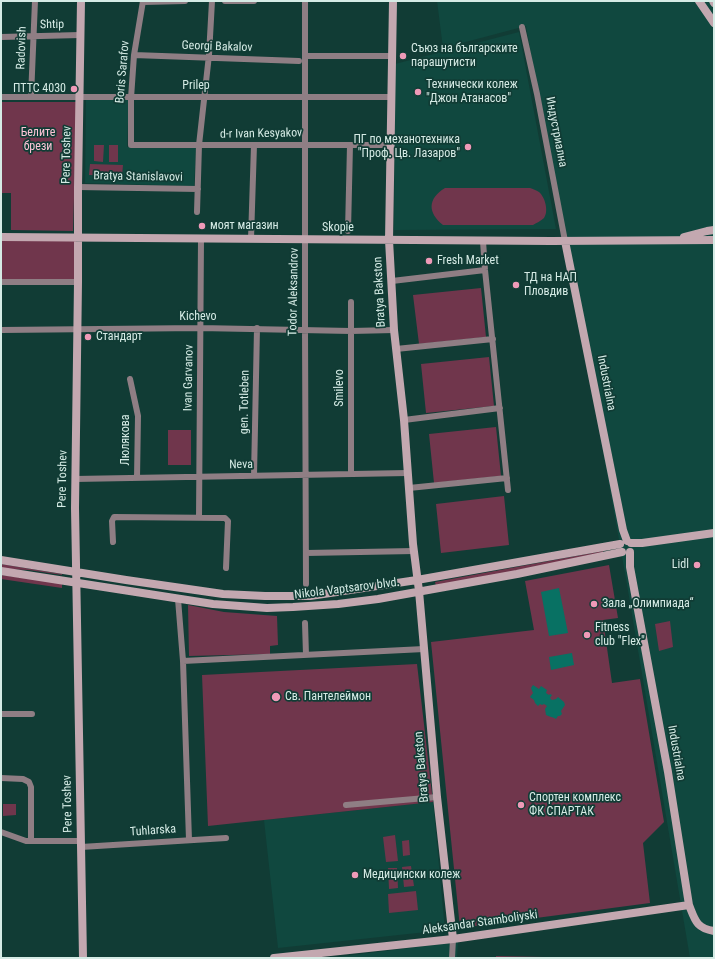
<!DOCTYPE html>
<html>
<head>
<meta charset="utf-8">
<style>
	body { margin:0 }
	#map { position:relative; width:715px; height:959px; overflow:hidden; background:#113c35; font-family:"Roboto Condensed",sans-serif }
	canvas { display:block }
	.frame { position:absolute; inset:0; border:2px solid #d5ebe5; pointer-events:none }
</style>
</head>
<body>
<div id="map">
<canvas width="715" height="959"></canvas>
<div class="frame"></div>
</div>
<script>
const c = document.querySelector('canvas').getContext('2d');
c.lineJoin = 'round';
function fill(path, color) { c.fillStyle = color; c.fill(path, 'evenodd'); }
function stroke(path, color, width, dash) { c.strokeStyle = color; c.lineWidth = width; c.lineCap = dash ? 'butt' : 'round'; c.setLineDash(dash || []); c.stroke(path); }
function drawText(font, color, halo, rows, align = 'center') {
  c.font = font + ' "Roboto Condensed",sans-serif'; c.lineWidth = 3.5; c.setLineDash([]); c.textBaseline = 'middle'; c.strokeStyle = halo; c.fillStyle = color; for (const [text, x, y, turn = 0] of rows) {
    c.save(); c.translate(x, y); c.rotate((+turn || 0) * Math.PI / 180); c.textAlign = isNaN(turn) ? turn : align; if (halo) c.strokeText(text, 0, 0); c.fillText(text, 0, 0); c.restore();
  }
}
fill(new Path2D(`
	M437,1H714V958H690L625,573L526,26L443,48Z
	M519,32L556,229L394,230L395,64Z
	M86,99H129L127,147H196L194,186L85,183Z
	M433,802L445,930L278,948L264,820Z
	M458,942L457,958H329Z`), '#10483f');
fill(new Path2D(`
	M1,102H77L73,231L11,230V193H1Z
	M94,145H104L103,162L94,161Z
	M109,145H118V162H109Z
	M90,164L123,165L122,176L89,175Z
	M445,188H530C533,189 536,190 539,192C545,197 549,211 544,218C541,221 536,223 533,225H443C428,213 427,199 445,188Z
	M1,240H76V279H1Z
	M481,288L486,337L419,344L413,295Z
	M489,357L494,406L426,413L421,364Z
	M496,427L501,476L434,483L429,434Z
	M168,430H191V465H168Z
	M504,496L509,545L441,553L436,504Z
	M603,551V555L436,586L435,582Z
	M1,564L62,574V575L29,570L1,569Z
	M609,565L618,618L603,620L612,683L640,679L664,822L643,843L650,903L460,928L431,642L534,630L525,581Z
	M1,575L62,583V588L1,579Z
	M188,605L224,612L277,616L278,645L270,646V654L189,656Z
	M670,621L673,647L659,651L655,624Z
	M417,664L433,802L208,826L202,675Z
	M3,804H16V815L3,816Z
	M395,835L398,861L386,862L383,837Z
	M409,840L410,855L403,856L402,841Z
	M411,866L414,886L404,887L402,867Z
	M388,868H397L398,888L389,889Z
	M416,891L418,910L389,913L388,894Z
	M496,956L592,958H595H496Z`), '#70364c');
fill(new Path2D(`
	M559,588L568,633L549,636L541,592Z
	M572,653L574,665L551,670L549,657Z
	M533,685L539,689L541,686L547,690L546,693L549,695L550,694L552,695L550,698L552,700L556,699L558,697L564,702L565,705L561,711L562,714L560,716H558L556,719C553,717 550,717 546,715L545,709L547,706L544,704L542,705L540,704L538,706L535,703L534,700L530,697L533,693L531,688Z`), '#087163');
stroke(new Path2D(`
	M143,1L134,55L131,98V145H391
	M225,1H254
	M305,1V330L306,584
	M143,2L185,1
	M522,27L537,94L565,241
	M1,37L80,35
	M134,55L299,61
	M306,56H392
	M1,97H392
	M31,97L35,1
	M78,187L198,189
	M197,212L199,145L209,55L212,1
	M348,231L350,145
	M251,239L254,145
	M483,241L485,270L508,490
	M392,281L485,270
	M1,282H78
	M351,302V474
	M1,330L200,328L351,331L394,330
	M396,349L493,339
	M130,379L138,416L137,478
	M404,420L500,408
	M254,476L257,328
	M75,479L408,473
	M409,488L507,478
	M199,518L201,239
	M113,542L112,521L114,517L225,518L228,521L226,568
	M306,553L414,551
	M178,599L183,661L189,840
	M305,623L306,655
	M183,661L424,649
	M1,714H32
	M1,778L23,779L29,782L31,787V841
	M346,805L437,797
	M1,832L26,841H81
	M81,847L226,838
	M452,958L453,939`), '#8f7e84', 6);
stroke(new Path2D(`
	M81,1L78,187V282L75,508L83,958
	M393,1L389,240L394,330L404,420L413,544L419,591L437,797L453,939
	M699,1L714,23
	M713,1L714,3
	M1,237L551,241L714,240
	M684,237L707,231L714,230
	M565,241L623,530L627,541
	M631,543H642L714,533
	M630,552V567L668,772L689,905C695,920 696,928 714,931
	M1,560L126,580L223,594L265,596H310L417,580L620,544
	M1,571L213,604L267,608L293,607L338,604L378,599L517,574L622,552
	M274,958L453,939L689,905`), '#c3a8b0', 8);
for (const [x, y, r, color] of [
	[403,56,4,"#ef9ab8"],
	[74,89,4,"#ef9ab8"],
	[418,92,4,"#ef9ab8"],
	[468,147,4,"#ef9ab8"],
	[202,226,4,"#ef9ab8"],
	[429,261,4,"#ef9ab8"],
	[516,285,4,"#ef9ab8"],
	[88,337,4,"#ef9ab8"],
	[697,565,4,"#ef9ab8"],
	[594,604,4,"#ef9ab8"],
	[587,635,4,"#ef9ab8"],
	[276,697,5,"#ef9ab8"],
	[521,805,4,"#ef9ab8"],
	[355,875,4,"#ef9ab8"]
]) { const dot = new Path2D(); dot.arc(x, y, r, 0, 2 * Math.PI); c.fillStyle = color; c.fill(dot); stroke(dot, '#113c35', 1.5); }
drawText('12px', '#d5ebe5', '#113c35', [
	["Shtip",52,25,-1],
	["Georgi Bakalov",217,47,2],
	["Radovish",22,48,-88],
	["Boris Sarafov",123,72,-85],
	["Prilep",196,86],
	["Индустриална",556,132,79],
	["d-r Ivan Kesyakov",261,134,-1],
	["Pere Toshev",67,155,-89],
	["Bratya Stanislavovi",138,177,1],
	["Skopie",338,228],
	["Todor Aleksandrov",294,292,-89],
	["Bratya Bakston",380,292,-93],
	["Kichevo",198,317],
	["Ivan Garvanov",189,378,-89],
	["Industrialna",606,383,79],
	["Smilevo",340,388,-90],
	["gen. Totleben",245,402,-89],
	["Люлякова",126,440,-90],
	["Neva",241,465,-1],
	["Pere Toshev",63,479,-89],
	["Nikola Vaptsarov blvd.",347,589,-7],
	["Industrialna",676,753,80],
	["Bratya Bakston",422,767,-95],
	["Pere Toshev",68,804,-91],
	["Tuhlarska",153,831,-4],
	["Aleksandar Stamboliyski",480,923,-8]
]);
drawText('12px', '#d5ebe5', '#113c35', [
	["Съюз на българските",411,49],
	["парашутисти",411,63],
	["Технически колеж",426,85],
	["\"Джон Атанасов\"",426,99],
	["ПТТС 4030",66,89,"right"],
	["ПГ по механотехника",460,140,"right"],
	["\"Проф. Цв. Лазаров\"",460,154,"right"],
	["моят магазин",210,226],
	["Fresh Market",437,261],
	["ТД на НАП",524,278],
	["Пловдив",524,292],
	["Стандарт",96,337],
	["Lidl",689,565,"right"],
	["Зала „Олимпиада“",602,604],
	["Fitness",595,628],
	["club \"Flex\"",595,642],
	["Св. Пантелеймон",285,697],
	["Спортен комплекс",529,798],
	["ФК СПАРТАК",529,812],
	["Медицински колеж",363,875]
], 'left');
drawText('12px', '#ffc4d7', '#113c35', [
	["Белите",38,133],
	["брези",38,147]
]);
</script>
</body>
</html>
